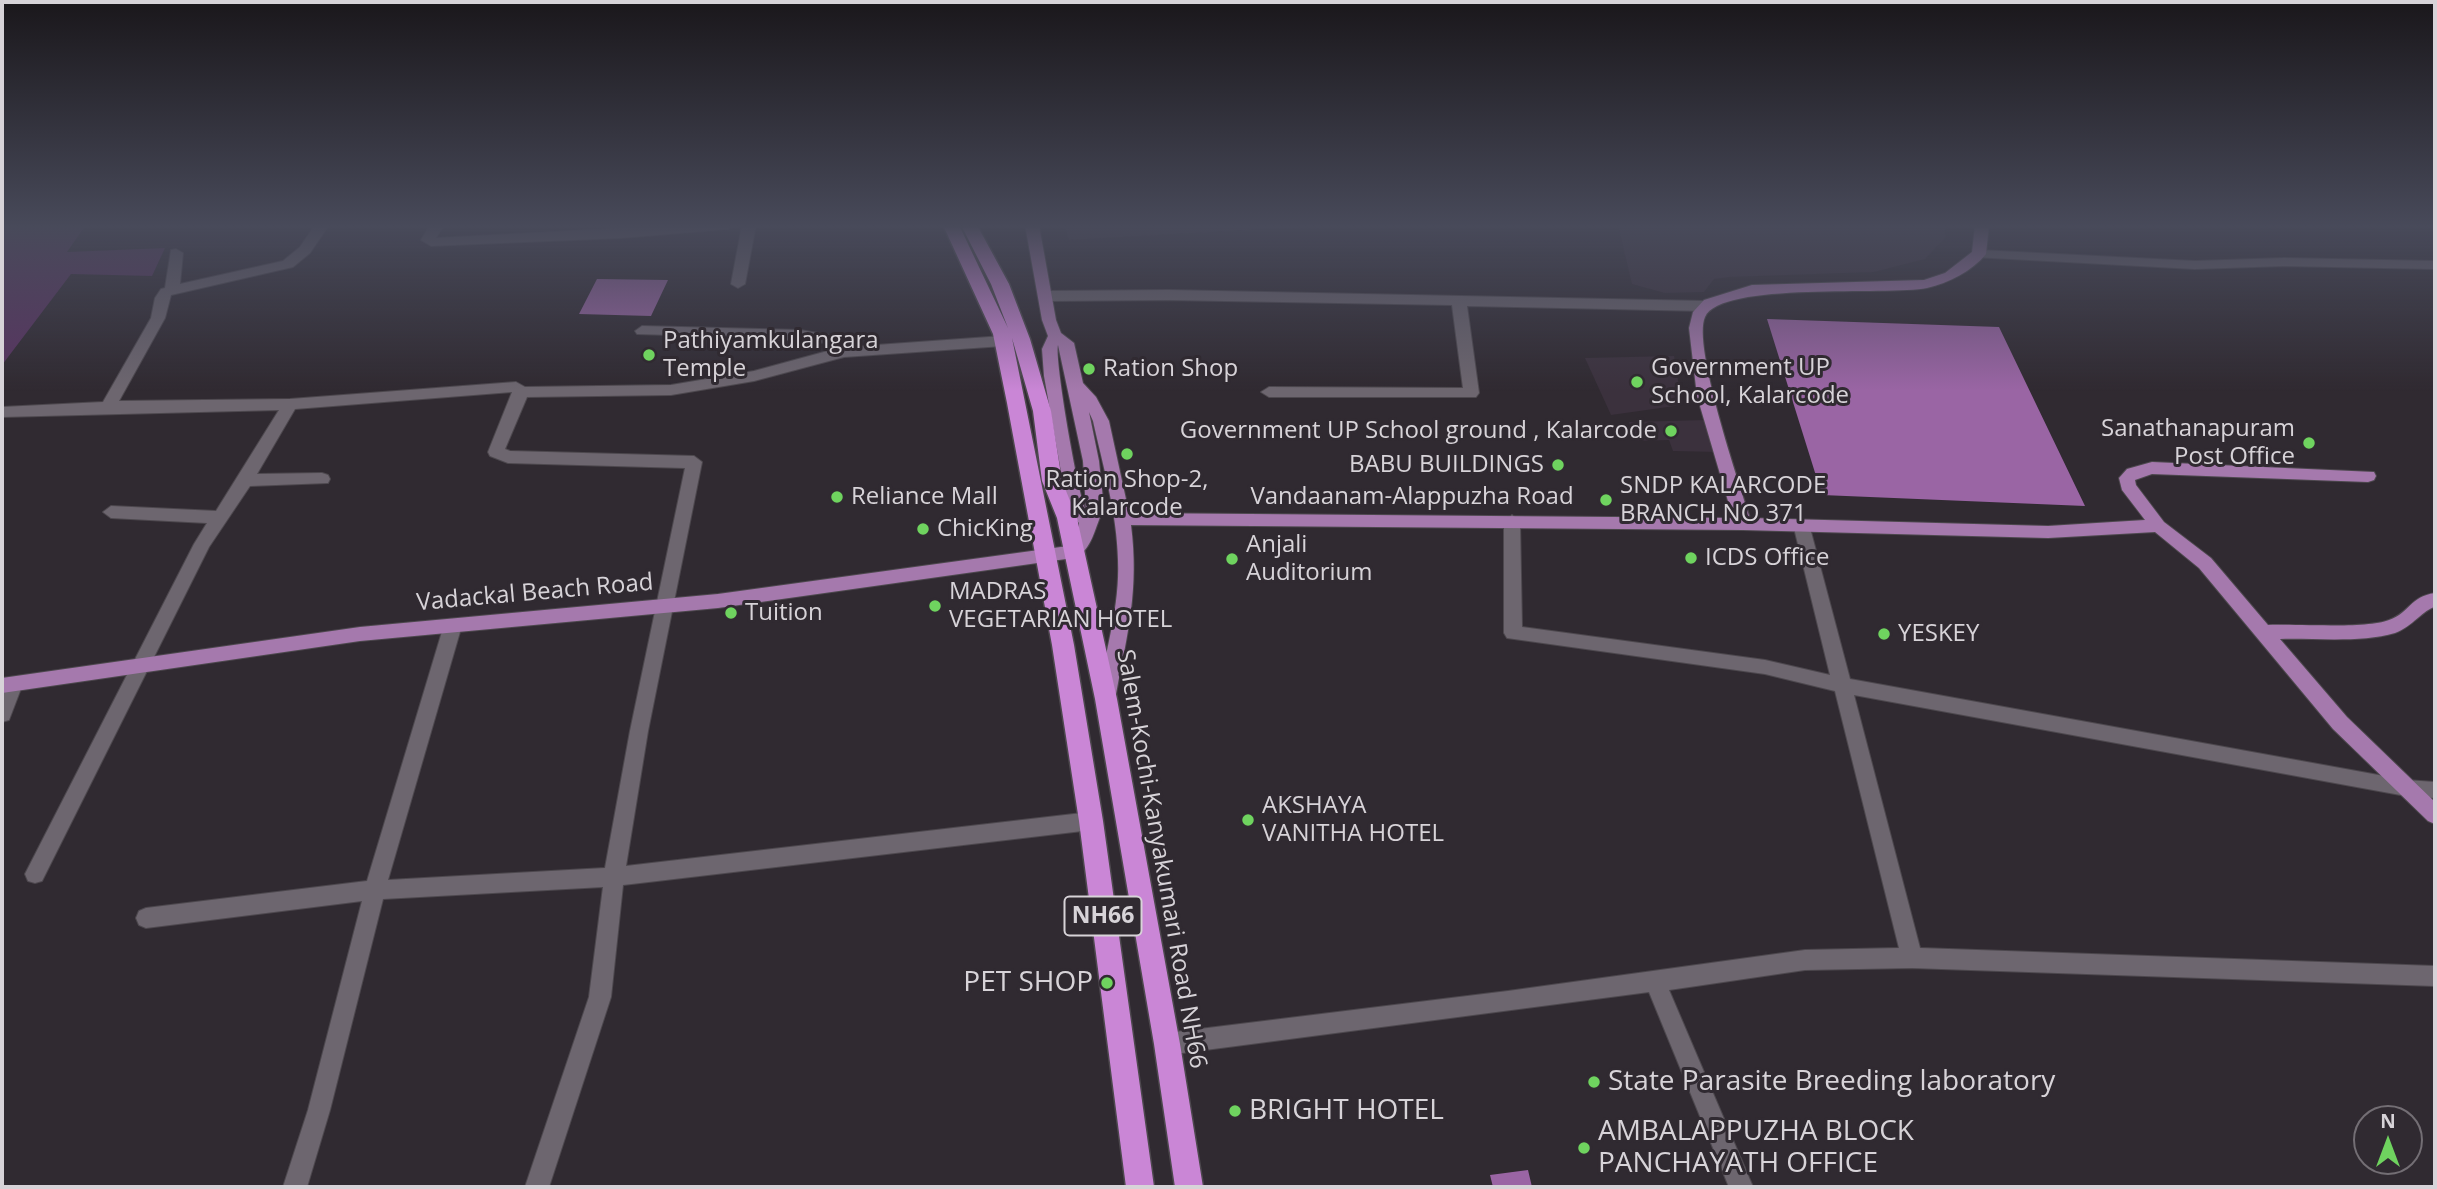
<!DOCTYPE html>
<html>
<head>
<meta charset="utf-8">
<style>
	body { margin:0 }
	#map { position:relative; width:2437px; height:1189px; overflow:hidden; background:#302a31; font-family:"Open Sans",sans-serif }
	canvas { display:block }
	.frame { position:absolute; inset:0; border:4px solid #d7d3d8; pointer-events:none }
	.north { position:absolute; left:2353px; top:1105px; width:70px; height:70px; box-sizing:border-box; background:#302a31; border:2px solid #736e74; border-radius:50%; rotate:0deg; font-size:19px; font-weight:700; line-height:28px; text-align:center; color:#d7d3d8 }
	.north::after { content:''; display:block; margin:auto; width:24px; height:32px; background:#6fd35f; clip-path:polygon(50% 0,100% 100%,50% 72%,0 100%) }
</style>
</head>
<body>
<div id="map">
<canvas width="2437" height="1189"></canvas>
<div class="frame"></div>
<div class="north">N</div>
</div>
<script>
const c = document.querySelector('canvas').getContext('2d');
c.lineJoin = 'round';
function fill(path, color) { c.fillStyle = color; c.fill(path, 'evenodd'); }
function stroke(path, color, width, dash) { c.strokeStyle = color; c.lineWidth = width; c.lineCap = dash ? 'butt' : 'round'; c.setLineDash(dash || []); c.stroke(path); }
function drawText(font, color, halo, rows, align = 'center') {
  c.font = font + ' "Open Sans",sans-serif'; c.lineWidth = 6; c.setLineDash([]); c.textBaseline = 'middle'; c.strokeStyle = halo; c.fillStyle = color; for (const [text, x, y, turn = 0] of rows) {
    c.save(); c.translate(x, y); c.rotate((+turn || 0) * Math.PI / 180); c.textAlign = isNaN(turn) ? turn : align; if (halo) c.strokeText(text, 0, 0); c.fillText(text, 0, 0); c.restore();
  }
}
fill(new Path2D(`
	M1064,225H1335L1069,240Z
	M1618,225H1945L1946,237L1925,259L1874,272L1729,277L1714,279L1704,292L1665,293L1632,284Z
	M1674,356L1682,405L1611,415L1585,358Z
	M1706,420L1718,452L1673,451L1669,440L1635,441L1629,422Z`), '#3b313d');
fill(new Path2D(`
	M2,225H86L67,252L165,248L152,276L71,274L2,365Z`), '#593361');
fill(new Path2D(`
	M597,279L668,280L651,316L579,314Z
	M1767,319L1999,327L2085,506L1822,495Z
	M1528,1170L1532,1187H1493L1490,1175Z`), '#9a65a4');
const minor = new Path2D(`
	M315,225H329L310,253L293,267L171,295L165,318L119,401L290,399L516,382L525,387L671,385L754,371L835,349L831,344L800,340H728L706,336L637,334L635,331L642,326L800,330L841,337L848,347L1003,336L1010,341L1003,346L844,357L754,381L671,395L527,397L505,449L510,451L694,456L702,462L648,731L626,866L1091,812L1098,815L1101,821L1098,827L1091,830L623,885L611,997L549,1187H525L589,997L603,887L383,899L330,1110L307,1187H283L308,1110L362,901L146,928L139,925L136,918L139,911L146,908L367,881L444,625L447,620H459L462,625L388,880L605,868L630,731L685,468L508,463L490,456L488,452L512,392L295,409L257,474L322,473L328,475L330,479L328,483L250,486L209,547L42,881L35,883L28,881L25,874L194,544L207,523L111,518L103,512L111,506L216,511L279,410L2,417V407L103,402L151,318L155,298L161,289L165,288L171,250L176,249L183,253L180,284L283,261L300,247Z
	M430,225H444L436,238L682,225H735L728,229L621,238L431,246L421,240Z
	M742,225H756L745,284L738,288L731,284Z
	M1979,250L2195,261L2284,258L2435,261V269L2284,266L2195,269L1974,257L1972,254Z
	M1168,290L1705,301L1712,306L1705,311L1467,306L1479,393L1476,397H1269L1261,392L1269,387L1463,388L1452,305L1168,300L1046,301L1039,296L1046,291Z
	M1512,515L1520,521L1522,627L1765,660L1830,675L1794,528L1802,522L1810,528L1850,679L2406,780L2435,782V798L2406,796L1854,695L1920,948L2435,966V986L1912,968L1805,970L1669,990L1753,1187H1729L1649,992L1167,1055L1159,1052L1156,1044L1159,1036L1167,1033L1508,991L1805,950L1899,948L1835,691L1765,674L1507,638L1504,633V521Z
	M13,678L20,681L22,686L9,720L2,722V691L6,681Z`);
const major = new Path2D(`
	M1025,225H1039L1056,320L1061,333L1074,343L1083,383L1096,397L1109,421L1129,513L1733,518L1697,396L1689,328L1693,312L1704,300L1752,285L1924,280L1945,273L1972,252L1975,225H1989L1986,254C1972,271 1949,283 1927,288C1888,296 1721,281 1705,317C1692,345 1739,483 1750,518L2048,526L2145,520L2122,490L2119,478L2127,469L2152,462L2374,472L2376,476L2374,480L2368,482L2152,474L2135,480L2136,485L2164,522L2211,558L2268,625C2296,624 2367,629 2389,620C2411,612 2409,597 2435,593V607C2424,609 2412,627 2395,633C2362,643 2315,638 2280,639L2347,717L2435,802V824L2428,821L2333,729L2199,568L2155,532L2048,538L1743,530L1131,525C1139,589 1128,632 1116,694L1114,699L1107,702L1100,699L1098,694C1106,650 1120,605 1118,560C1117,513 1103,466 1093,421L1089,412L1099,461L1104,509C1095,524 1093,552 1073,558L718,608L360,641L2,693V678L360,627L718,594L1068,546L1079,533V523L1068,511L1044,376L1042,349L1048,336L1042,320ZM1058,345L1083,461L1086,510C1078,497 1054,357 1058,345Z`);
const highway = new Path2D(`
	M943,225H959L1008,328L991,284L961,225H977L1009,284L1030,339L1051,411L1062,481L1077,518L1117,699L1180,1044L1203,1187H1175L1154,1044L1095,699L1057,518L1042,481L1033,411L1012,338L1074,645L1103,821L1154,1187H1126L1079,821L1052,645L1007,403L993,334Z`);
stroke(minor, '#4d484e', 2);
stroke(major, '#4d484e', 2);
stroke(highway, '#4d484e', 3);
fill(minor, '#6d666f');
fill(major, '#a579ad');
fill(highway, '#ca86d6');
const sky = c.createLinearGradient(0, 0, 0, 391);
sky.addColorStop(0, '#1a171b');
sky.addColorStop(0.58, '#484a5a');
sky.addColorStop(1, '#484a5a00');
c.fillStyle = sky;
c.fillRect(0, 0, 2437, 391);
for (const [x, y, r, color] of [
	[649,355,7,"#6fd35f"],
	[1089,369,7,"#6fd35f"],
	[1637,382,7,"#6fd35f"],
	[1671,431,7,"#6fd35f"],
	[2309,443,7,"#6fd35f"],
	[1127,454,7,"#6fd35f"],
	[1558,465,7,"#6fd35f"],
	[837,497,7,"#6fd35f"],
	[1606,500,7,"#6fd35f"],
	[923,529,7,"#6fd35f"],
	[1691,558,7,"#6fd35f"],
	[1232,559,7,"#6fd35f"],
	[935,606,7,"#6fd35f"],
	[731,613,7,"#6fd35f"],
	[1884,634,7,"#6fd35f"],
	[1248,820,7,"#6fd35f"],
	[1107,983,7,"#6fd35f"],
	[1594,1082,7,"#6fd35f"],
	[1235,1111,7,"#6fd35f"],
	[1584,1148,7,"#6fd35f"]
]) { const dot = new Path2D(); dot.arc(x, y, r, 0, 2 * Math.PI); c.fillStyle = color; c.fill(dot); stroke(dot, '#302a31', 2.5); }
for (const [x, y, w] of [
	[1103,916,77]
]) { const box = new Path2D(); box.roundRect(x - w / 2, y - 19.5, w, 39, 5); c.fillStyle = '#302a31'; c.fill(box); stroke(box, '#d7d3d8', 2); }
drawText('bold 23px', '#d7d3d8', null, [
	["NH66",1103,916]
]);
drawText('24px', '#d7d3d8', '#302a31', [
	["Pathiyamkulangara",663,341],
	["Temple",663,369],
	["Government UP",1651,368],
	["School, Kalarcode",1651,396],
	["Ration Shop",1103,369],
	["Sanathanapuram",2295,429,"right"],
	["Post Office",2295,457,"right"],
	["Government UP School ground , Kalarcode",1657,431,"right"],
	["BABU BUILDINGS",1544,465,"right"],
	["Ration Shop-2,",1127,480,"center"],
	["Kalarcode",1127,508,"center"],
	["SNDP KALARCODE",1620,486],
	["BRANCH NO 371",1620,514],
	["Reliance Mall",851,497],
	["ChicKing",937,529],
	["Anjali",1246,545],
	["Auditorium",1246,573],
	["ICDS Office",1705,558],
	["MADRAS",949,592],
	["VEGETARIAN HOTEL",949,620],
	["Tuition",745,613],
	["YESKEY",1898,634],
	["AKSHAYA",1262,806],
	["VANITHA HOTEL",1262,834]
], 'left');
drawText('24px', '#d7d3d8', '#302a31', [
	["Vandaanam-Alappuzha Road",1412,497],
	["Vadackal Beach Road",535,593,-5],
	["Salem-Kochi-Kanyakumari Road NH66",1161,859,80]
]);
drawText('28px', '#d7d3d8', '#302a31', [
	["PET SHOP",1093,983,"right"],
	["State Parasite Breeding laboratory",1608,1082],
	["BRIGHT HOTEL",1249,1111],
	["AMBALAPPUZHA BLOCK",1598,1132],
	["PANCHAYATH OFFICE",1598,1164]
], 'left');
</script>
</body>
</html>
